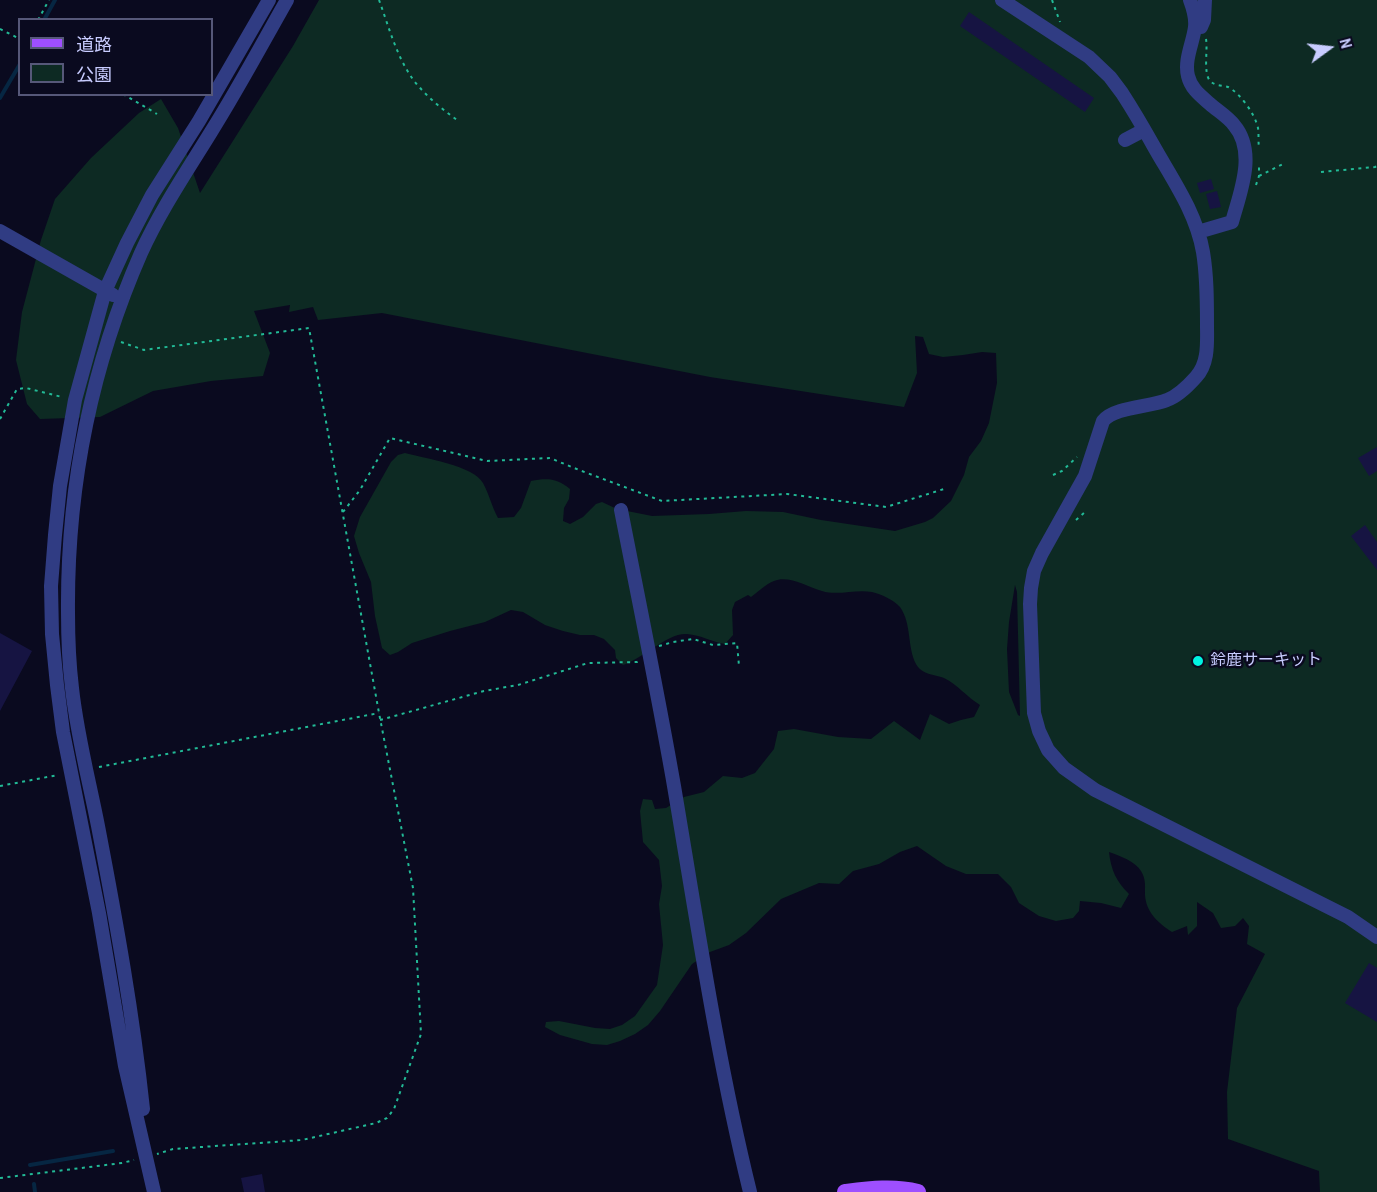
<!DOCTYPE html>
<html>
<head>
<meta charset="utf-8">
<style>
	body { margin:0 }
	#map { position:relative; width:1377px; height:1192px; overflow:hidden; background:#0a0a1f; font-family:"Archivo Narrow","Noto Sans JP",sans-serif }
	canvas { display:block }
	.legend { position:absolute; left:18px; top:18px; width:195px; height:78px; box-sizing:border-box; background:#0a0a1f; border:2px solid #565879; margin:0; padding:8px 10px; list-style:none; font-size:18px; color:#c8ccff }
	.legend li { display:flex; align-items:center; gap:12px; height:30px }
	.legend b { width:30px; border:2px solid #565879 }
	.north { position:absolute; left:1299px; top:18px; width:60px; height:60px; -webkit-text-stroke:4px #0a0a1f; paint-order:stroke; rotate:75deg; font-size:16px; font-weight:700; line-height:24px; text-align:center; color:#c8ccff }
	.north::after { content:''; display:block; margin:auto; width:21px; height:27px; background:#c8ccff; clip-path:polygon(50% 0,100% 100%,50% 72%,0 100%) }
</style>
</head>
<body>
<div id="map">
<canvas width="1377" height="1192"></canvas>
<ul class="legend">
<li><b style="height:8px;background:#9e4fff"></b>道路</li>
<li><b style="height:16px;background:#0d2a23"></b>公園</li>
</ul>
<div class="north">N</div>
</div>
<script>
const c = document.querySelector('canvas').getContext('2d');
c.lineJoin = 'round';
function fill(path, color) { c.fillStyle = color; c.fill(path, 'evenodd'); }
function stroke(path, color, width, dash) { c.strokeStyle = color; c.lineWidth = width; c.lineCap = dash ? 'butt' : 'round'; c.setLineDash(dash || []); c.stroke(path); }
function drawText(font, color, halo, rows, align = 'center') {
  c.font = font + ' "Archivo Narrow","Noto Sans JP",sans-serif'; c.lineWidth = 5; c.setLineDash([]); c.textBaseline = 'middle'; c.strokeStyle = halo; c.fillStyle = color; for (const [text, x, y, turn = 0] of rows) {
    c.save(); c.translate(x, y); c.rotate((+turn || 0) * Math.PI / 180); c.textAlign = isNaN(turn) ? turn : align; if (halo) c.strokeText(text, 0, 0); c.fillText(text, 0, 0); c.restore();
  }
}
fill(new Path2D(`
	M319,0H1377V1192H1320L1319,1171L1228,1139L1227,1092L1237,1008L1265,954L1247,944L1249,926L1243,918L1235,926L1221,928L1213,913L1197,902V926L1188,935L1187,926L1172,932C1158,923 1146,912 1145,895C1145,886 1146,879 1141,871C1135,861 1120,856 1109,852C1111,870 1116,881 1129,894L1121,908L1101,903L1080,901L1079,911L1073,918L1056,921L1039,916L1019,903L1011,887L998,874H966L946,866L917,846L900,852L879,864L853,871L839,884L819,883L781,899L746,933L729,945L710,952L692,964L660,1011L648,1025L635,1034L620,1041L607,1045L592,1044L560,1035L545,1027L546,1022L559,1021L595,1028L610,1029L622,1025L635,1016L657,985L663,945L659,904L662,886L659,860L643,842L640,811L643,799L652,800L655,809L666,808L684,797L704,792L723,776L742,778L755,773L774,749L778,731L794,729L838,737L871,739L894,721L920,740L930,714L949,724L961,720L974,717L980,705C967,697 958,685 944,678C934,674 922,675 916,664C907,647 912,624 900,607C894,600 881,594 872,592C855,589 838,596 822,591C807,587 789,575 774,581C766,584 758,592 751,597L748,595L735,602L732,610L733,635L725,644C712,642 701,635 687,634C669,632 642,659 623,665L616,658L615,650L604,639L594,635H580L563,631L545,625L523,612L511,610L485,622L450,631L412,643L398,652L390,655L382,648L375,616L371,582L359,553L354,536L360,517L391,462L398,455L405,453C424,458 474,466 483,483C489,494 492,507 498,518L514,517L521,508L531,481C547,478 557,478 570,489L569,499L564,508L563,521L570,524L583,517L596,504L602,502L617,509L652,516L709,514L746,511L783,512L821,520L895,531L925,522L933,518L951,501L964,475L969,457L981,441L989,423L997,383L996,353L982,352L963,355L943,357L929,354L923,337L915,336L917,373L904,407L710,377L382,313L318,320L313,307L289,312L290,305L254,311L270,353L263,376L211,381L153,391L100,417L40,419L27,404L16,360L22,312L41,240L55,199L91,158L139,113L161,99L178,128L200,193L293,46ZM1015,585L1017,592L1020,716L1018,715L1009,692L1007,649L1009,622Z`), '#0d2a23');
stroke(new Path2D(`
	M44,20L55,0
	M0,98L20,64
	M30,1165L113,1151
	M34,1184L35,1192`), '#062642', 4);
fill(new Path2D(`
	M969,12L1094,98L1085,112L960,26Z
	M1211,179L1214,189L1200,193L1197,183Z
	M1217,191L1221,207L1210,209L1206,194Z
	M1377,447V471L1369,476L1358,458Z
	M1365,525L1377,542V570L1351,536Z
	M0,633L32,651L0,711Z
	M1369,963L1377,968V1022L1345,1003Z
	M262,1174L265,1192H244L241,1178Z`), '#161442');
stroke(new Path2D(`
	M379,0C389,27 397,59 415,82C427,97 442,109 457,120
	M1052,0L1060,22
	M38,20L49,0
	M0,29L20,39
	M1206,39C1208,50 1203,72 1210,81C1215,86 1222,85 1228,87C1240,93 1255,114 1258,128C1259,134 1258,141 1259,147
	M123,94L157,114
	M1321,172L1375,167L1377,166
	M1259,176L1285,163
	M1256,185L1259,176V167
	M121,342L144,350L309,328L379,713L413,888L421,1034L394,1109L387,1118L376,1123L302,1140L173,1149L157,1154
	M0,419L17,389L26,388L62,397
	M1053,475L1062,471L1077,457
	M343,512L360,490L390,438L487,461L550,458L579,470L662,501L787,494L886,507L944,489
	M1076,520L1084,513
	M659,646L673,642L693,639L713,645L737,643L739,666
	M380,720L484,691L518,685L588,663L637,662L639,661
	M99,767L379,713
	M0,786L58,775
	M0,1178L122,1163L134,1160`), '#22ba96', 2, [3, 4.5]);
stroke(new Path2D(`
	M1002,0L1089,57L1110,77L1122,93C1133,110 1143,127 1153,145C1172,179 1196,212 1203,252C1207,276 1207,300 1207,325C1207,342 1209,363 1196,377C1188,386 1178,396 1167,400C1150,407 1114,407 1103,421L1085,476L1042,553L1034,571L1031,588L1030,604L1034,713L1039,731L1048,750L1064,768L1095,790L1348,917L1377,937
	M1190,0C1193,8 1196,18 1195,27C1193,43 1184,60 1188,76C1191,89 1201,96 1210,104C1218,111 1228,117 1234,125C1257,152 1240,193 1232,222L1198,232
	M1195,27H1201L1204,20L1205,0
	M1125,140L1144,130
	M0,231L113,295
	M621,510C639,602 658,694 674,786C697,922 717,1058 750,1192
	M143,1109C133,1014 116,920 98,826C89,780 77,735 72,688C69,663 68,637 68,612C67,489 91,367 141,253C160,211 187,171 211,132C238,89 262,44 287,0
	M154,1192L125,1066L99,913L63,732L57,685L52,634L51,586L55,535L60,486L75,400L105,291L127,243L152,195L199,121L269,0`), '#303c83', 14);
stroke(new Path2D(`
	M845,1192C870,1189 894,1186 918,1192`), '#9e4fff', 16);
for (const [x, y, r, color] of [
	[1198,661,6,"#00f3e1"]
]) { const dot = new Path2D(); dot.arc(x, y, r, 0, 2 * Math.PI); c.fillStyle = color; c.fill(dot); stroke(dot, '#0a0a1f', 2); }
drawText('16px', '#c8ccff', '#0a0a1f', [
	["鈴鹿サーキット",1210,661]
], 'left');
</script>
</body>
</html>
